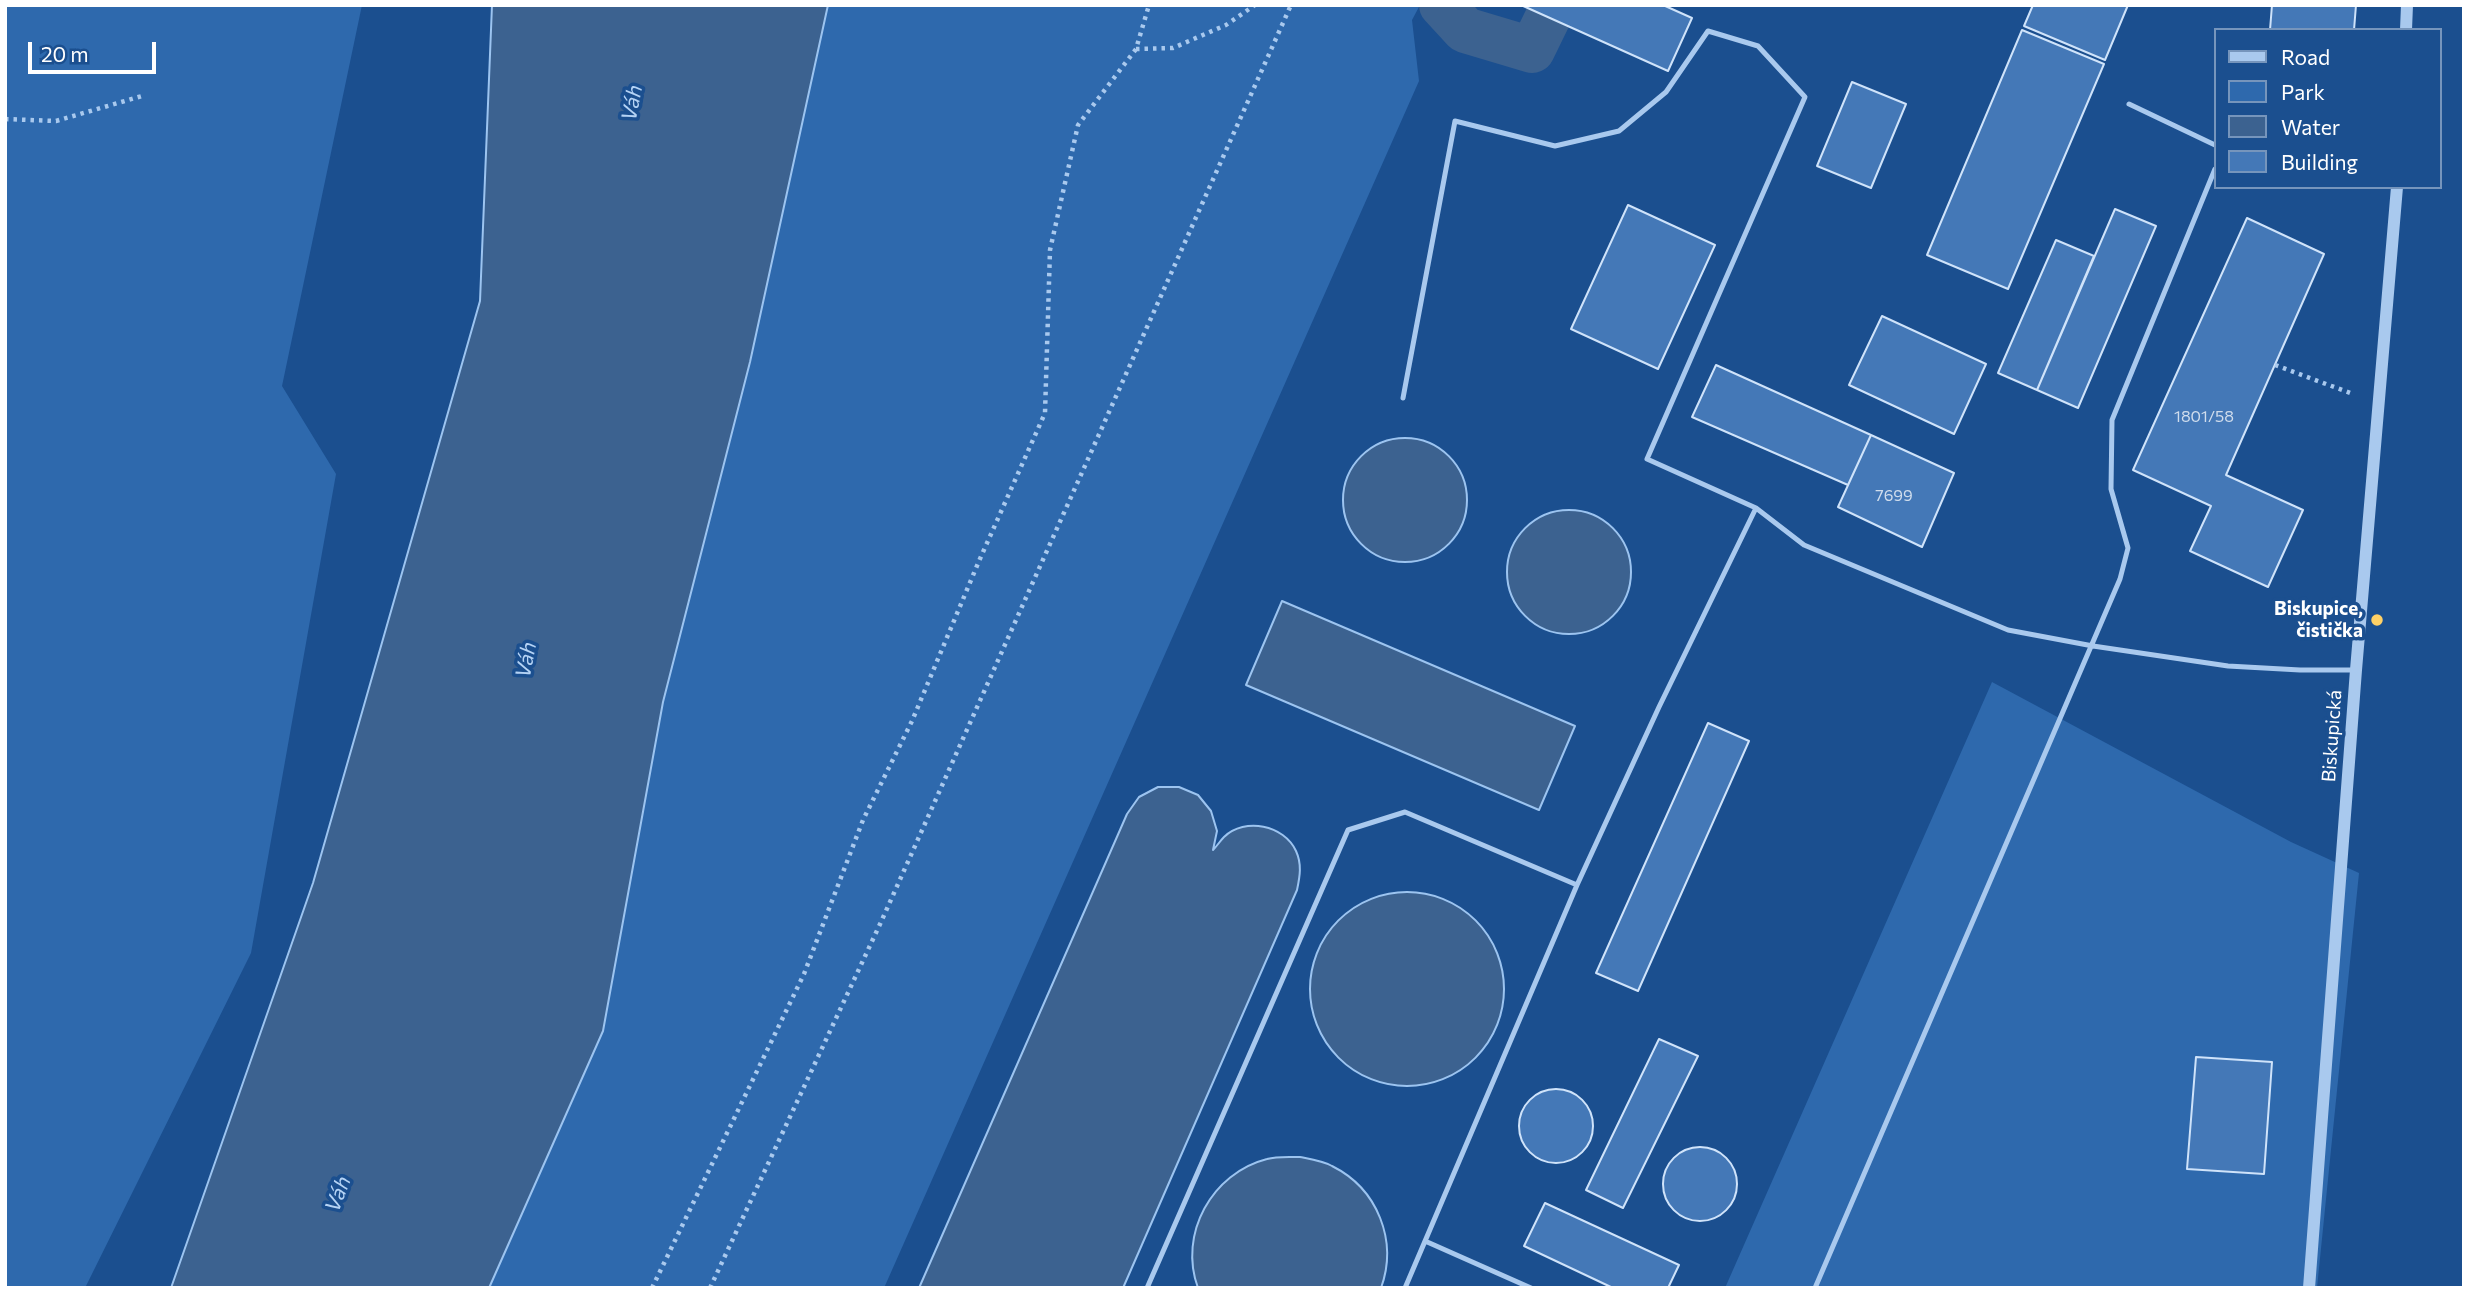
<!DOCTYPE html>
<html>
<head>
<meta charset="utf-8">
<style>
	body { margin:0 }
	#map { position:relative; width:2469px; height:1293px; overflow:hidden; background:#1b4f8f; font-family:Commissioner,sans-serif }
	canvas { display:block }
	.frame { position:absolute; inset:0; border:7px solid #fff; pointer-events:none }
	.legend { position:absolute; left:2214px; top:28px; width:228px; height:161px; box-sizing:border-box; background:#1b4f8f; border:2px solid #7695bc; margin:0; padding:9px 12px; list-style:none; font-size:21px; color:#fff }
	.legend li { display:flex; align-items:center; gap:14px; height:35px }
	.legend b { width:35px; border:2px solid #7695bc }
	.scale { position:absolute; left:28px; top:42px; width:128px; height:32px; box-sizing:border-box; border:4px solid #fff; border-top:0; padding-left:9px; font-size:21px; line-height:24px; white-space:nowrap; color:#fff; -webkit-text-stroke:5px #1b4f8f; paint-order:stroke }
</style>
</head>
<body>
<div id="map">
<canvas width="2469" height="1293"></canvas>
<div class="frame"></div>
<ul class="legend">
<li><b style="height:9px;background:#a9c9ee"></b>Road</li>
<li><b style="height:19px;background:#2e69ad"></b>Park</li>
<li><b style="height:19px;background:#3c6290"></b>Water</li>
<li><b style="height:19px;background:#4478b7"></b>Building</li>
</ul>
<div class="scale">20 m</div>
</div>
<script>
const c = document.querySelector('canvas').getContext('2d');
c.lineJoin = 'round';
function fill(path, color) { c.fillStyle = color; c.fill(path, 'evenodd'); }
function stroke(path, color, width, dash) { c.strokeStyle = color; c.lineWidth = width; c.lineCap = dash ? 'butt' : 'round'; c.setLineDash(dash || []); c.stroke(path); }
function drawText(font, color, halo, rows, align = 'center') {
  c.font = font + ' Commissioner,sans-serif'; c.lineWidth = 7; c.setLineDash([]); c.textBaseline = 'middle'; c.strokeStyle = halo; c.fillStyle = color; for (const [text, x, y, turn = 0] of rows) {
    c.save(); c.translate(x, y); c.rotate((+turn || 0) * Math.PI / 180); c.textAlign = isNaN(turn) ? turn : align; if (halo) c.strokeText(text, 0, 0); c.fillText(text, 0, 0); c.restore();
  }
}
fill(new Path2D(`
	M5,5H362L282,386L336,474L251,953L85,1288H5Z
	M828,5H1420L1412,20L1419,81L884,1288H489L603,1031L663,702L750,362Z
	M1992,682L2291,842L2359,873L2317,1288H1725Z`), '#2e69ad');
const water = new Path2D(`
	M492,5H828L750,362L663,702L603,1031L489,1288H171L313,883L480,301Z
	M1343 500a62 62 0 1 1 124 0a62 62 0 1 1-124 0Z
	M1507 572a62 62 0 1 1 124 0a62 62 0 1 1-124 0Z
	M1282,601L1575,726L1539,810L1246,685Z
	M1158,787H1179L1198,795L1211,811L1217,831L1213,850C1217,846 1220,841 1224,837C1245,817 1284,825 1296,851C1302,864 1300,876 1297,890L1123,1288H919L1127,814L1139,797Z
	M1310 989a97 97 0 1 1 194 0a97 97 0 1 1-194 0Z
	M1300,1157C1310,1159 1323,1161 1332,1166C1378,1189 1398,1241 1381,1288H1198C1178,1234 1212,1173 1267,1159C1277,1156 1290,1157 1300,1157Z`);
fill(water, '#3c6290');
stroke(water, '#9cc4f0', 2);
stroke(new Path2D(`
	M1442,5L1465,30L1532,50L1554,5`), '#3c6290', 46);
const building = new Path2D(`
	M1521,5H1663L1692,18L1668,71Z
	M2033,5H2128L2105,60L2024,26Z
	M2272,5H2356L2354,30H2270Z
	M2022,30L2104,64L2008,289L1927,255Z
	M1852,82L1906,104L1871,188L1817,166Z
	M1628,205L1715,245L1658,369L1571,329Z
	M2115,209L2156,226L2078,408L2037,390Z
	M2247,218L2324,254L2226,475L2303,510L2268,587L2190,551L2211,506L2133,470Z
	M2056,240L2094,256L2037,390L1998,373Z
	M1882,316L1986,364L1954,434L1849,385Z
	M1716,365L1871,435L1848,485L1692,417Z
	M1871,435L1954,473L1922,547L1838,507Z
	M1708,723L1749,741L1638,991L1596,973Z
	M1659,1039L1698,1056L1623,1208L1586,1190Z
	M2196,1057L2272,1062L2264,1174L2187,1169Z
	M1519 1126a37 37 0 1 1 74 0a37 37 0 1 1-74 0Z
	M1663 1184a37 37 0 1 1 74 0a37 37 0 1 1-74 0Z
	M1545,1203L1679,1265L1668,1288H1613L1524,1246Z`);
fill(building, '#4478b7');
stroke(building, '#cfe3fa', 2);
stroke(new Path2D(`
	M1136,49L1173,48L1226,25L1255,5
	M5,119L56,121L142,96
	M2275,365L2353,394
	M652,1288L804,974L863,820L912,721L979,561L1045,413L1050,250L1078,125L1136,49L1149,5
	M710,1288L881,922L1291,5`), '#a9c9ee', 4.5, [3.5, 5]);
stroke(new Path2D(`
	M2129,104L2215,145
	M1403,398L1455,121L1555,146L1619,131L1666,92L1708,31L1758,46L1805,97L1647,459L1756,508
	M1425,1241L1531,1288
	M1147,1288L1348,830L1405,812L1577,885
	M1405,1288L1577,885L1659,707L1756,508L1804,545L2008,630L2093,646L2228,666L2300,670H2355
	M1815,1288L2120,579L2128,548L2111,489L2112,420L2215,169`), '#a9c9ee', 5);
stroke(new Path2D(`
	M2406,30L2407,5
	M2309,1288L2356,670L2397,187`), '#a9c9ee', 12);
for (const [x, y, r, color] of [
	[2377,620,7,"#ffd166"]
]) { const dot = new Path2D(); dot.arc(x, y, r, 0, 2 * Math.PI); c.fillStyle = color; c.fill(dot); stroke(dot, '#1b4f8f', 2.5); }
drawText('16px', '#d0dded', null, [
	["1801/58",2204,417],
	["7699",1894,496]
]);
drawText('bold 19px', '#fff', '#1b4f8f', [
	["Biskupice,",2363,609],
	["čistička",2363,631]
], 'right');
drawText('19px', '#fff', '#1b4f8f', [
	["Biskupická",2332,736,-86]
]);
drawText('italic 21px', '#b5d3f5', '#1b4f8f', [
	["Váh",632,103,-79],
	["Váh",526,660,-79],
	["Váh",338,1194,-69]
]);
</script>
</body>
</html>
